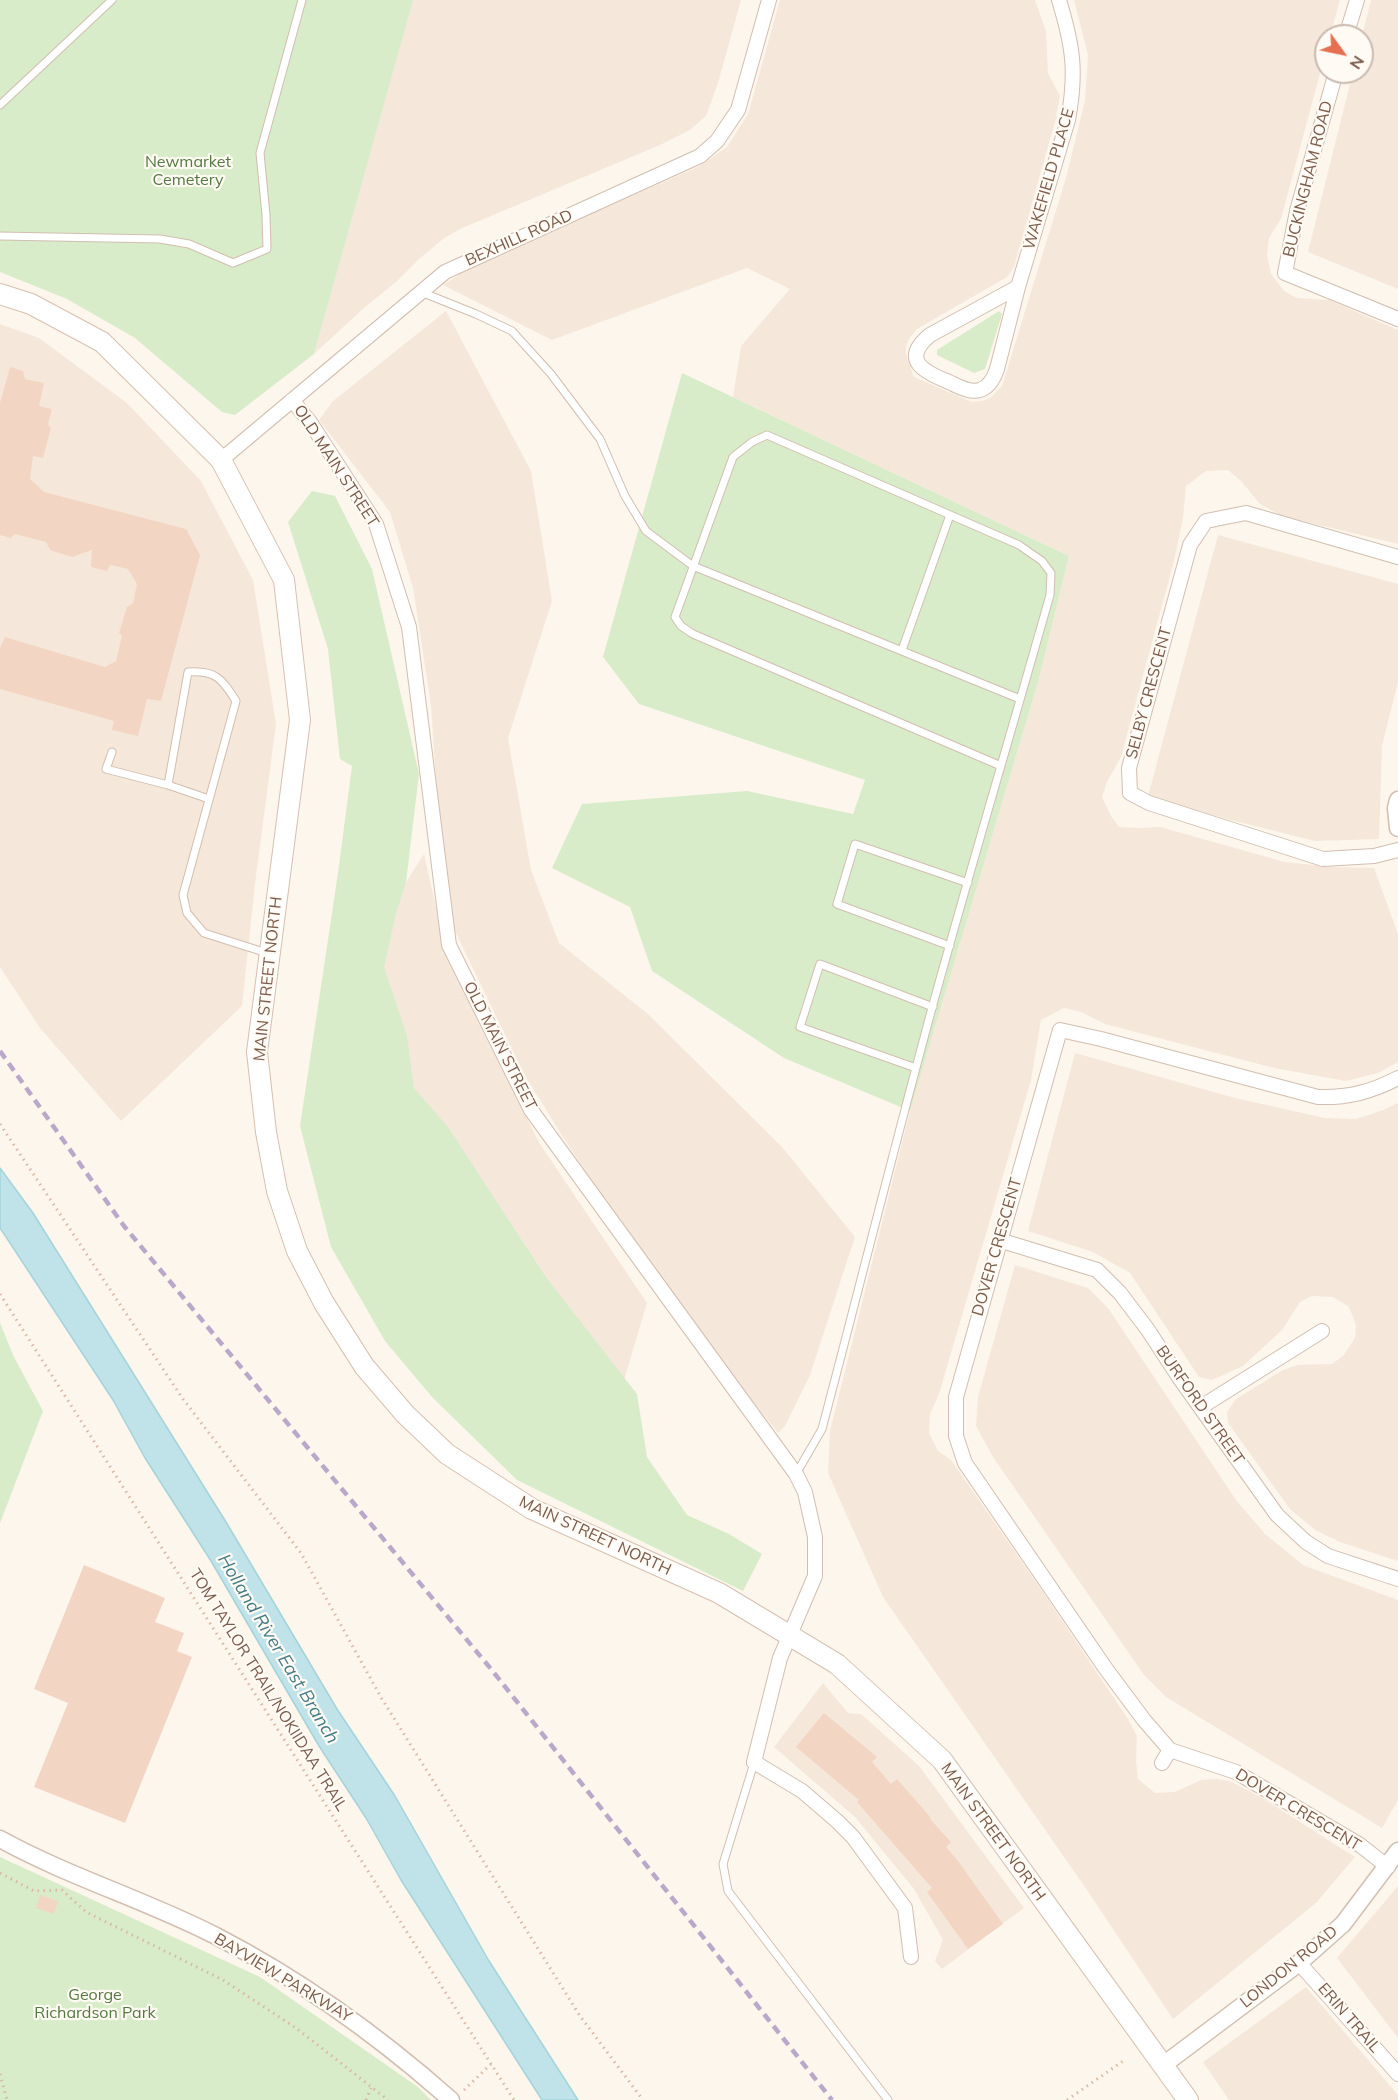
<!DOCTYPE html>
<html>
<head>
<meta charset="utf-8">
<style>
	body { margin:0 }
	#map { position:relative; width:1398px; height:2100px; overflow:hidden; background:#fdf6ec; font-family:Mulish,sans-serif }
	canvas { display:block }
	.north { position:absolute; left:1314px; top:24px; width:60px; height:60px; box-sizing:border-box; background:#fffaf3; border:2px solid #cabbb1; border-radius:50%; rotate:123deg; font-size:16px; font-weight:700; line-height:24px; text-align:center; color:#7a5c4d }
	.north::after { content:''; display:block; margin:auto; width:21px; height:27px; background:#e76f51; clip-path:polygon(50% 0,100% 100%,50% 72%,0 100%) }
</style>
</head>
<body>
<div id="map">
<canvas width="1398" height="2100"></canvas>
<div class="north">N</div>
</div>
<script>
const c = document.querySelector('canvas').getContext('2d');
c.lineJoin = 'round';
function fill(path, color) { c.fillStyle = color; c.fill(path, 'evenodd'); }
function stroke(path, color, width, dash) { c.strokeStyle = color; c.lineWidth = width; c.lineCap = dash ? 'butt' : 'round'; c.setLineDash(dash || []); c.stroke(path); }
function drawText(font, color, halo, rows, align = 'center') {
  c.font = font + ' Mulish,sans-serif'; c.lineWidth = 4.5; c.setLineDash([]); c.textBaseline = 'middle'; c.strokeStyle = halo; c.fillStyle = color; for (const [text, x, y, turn = 0] of rows) {
    c.save(); c.translate(x, y); c.rotate((+turn || 0) * Math.PI / 180); c.textAlign = isNaN(turn) ? turn : align; if (halo) c.strokeText(text, 0, 0); c.fillText(text, 0, 0); c.restore();
  }
}
fill(new Path2D(`
	M412,0H741L718,83L706,116L690,130L660,145L460,229L443,239L419,259L396,282L364,308L314,354Z
	M780,0H1035L1046,31L1048,73L1060,96L1055,122L1014,267L1007,277L917,329L909,339L906,347V355L914,377L972,402L982,401L990,398L1002,386L1066,178L1085,101L1088,55L1074,0H1340L1330,36H1326V51L1281,219L1269,238L1267,255L1271,274L1284,291L1297,298L1329,300L1398,330V544L1282,516L1260,504L1241,481L1228,470L1206,471L1186,486L1183,518L1174,561L1121,757L1107,782L1102,797L1111,816L1119,827L1139,828L1160,827L1285,862L1333,867L1374,868L1398,934V1062L1378,1073L1346,1081L1274,1068L1105,1024L1081,1012L1064,1008L1041,1020L1031,1080L939,1394L930,1414L929,1433L938,1451L951,1460L1047,1598L1128,1719L1137,1736L1136,1761L1138,1779L1155,1793L1175,1792L1201,1780L1215,1779L1230,1781L1264,1799L1355,1857L1316,1903L1173,2019L1087,1890L883,1597L828,1473L830,1431L910,1111L1039,679L1069,556L733,397L741,346L790,289L747,268L552,340L443,285L474,265L700,166L727,147L748,114Z
	M1371,0H1398V289L1308,252L1353,72H1362V36Z
	M446,311L531,471L552,601L508,738L531,870L559,943L649,1015L782,1147L855,1237L810,1375L785,1426L778,1433L701,1337L605,1201L561,1134L524,1074L452,925L439,823L431,705L413,588L390,512L319,420L333,401Z
	M0,324L39,338L127,403L201,481L253,580L276,724L255,884L242,1006L121,1121L40,1028L0,967Z
	M1218,535L1398,584V682L1382,746L1379,839L1315,841L1223,818L1148,796Z
	M424,854L445,948L479,1024L540,1144L647,1303L593,1484L345,1107L369,910L406,882Z
	M1075,1053L1235,1098L1325,1118L1356,1119L1383,1110L1398,1103V1561L1340,1542L1315,1530L1290,1509L1228,1423L1227,1412L1236,1399L1283,1370L1297,1365L1332,1364L1343,1356L1355,1338L1356,1325L1349,1307L1333,1297L1312,1296L1300,1302L1282,1330L1243,1366L1212,1380L1199,1377L1130,1273L1093,1252L1028,1231Z
	M1015,1265L1088,1288L1108,1308L1236,1500L1265,1534L1303,1565L1398,1600V1800L1382,1828L1166,1697L1144,1675L993,1457L976,1426L978,1397Z
	M823,1683L848,1713L861,1714L919,1766L1024,1908L942,1969L935,1961L943,1940L914,1889L855,1817L774,1747Z
	M1398,1886V2038L1337,1958Z
	M1306,1987L1398,2095V2100H1229L1203,2062Z`), '#f5e8da');
fill(new Path2D(`
	M0,0H413L314,354L235,415L222,412L135,338L67,299L0,272Z
	M999,311L1002,314L985,369L974,373L937,355V350Z
	M682,373L1069,556L1039,679L910,1111L784,1058L652,971L630,907L552,868L582,804L747,791L853,814L865,780L639,704L603,657Z
	M312,491L335,496L372,569L419,774L406,882L396,913L384,967L407,1036L414,1088L448,1127L545,1276L637,1394L647,1457L687,1515L729,1534L762,1554L743,1591L517,1480L432,1397L385,1341L331,1247L300,1126L338,873L352,766L340,759L328,649L288,522Z
	M0,1323L14,1357L43,1411L0,1523Z
	M0,1857L260,1977L418,2087L431,2100H0Z`), '#d8ecc9');
const water = new Path2D(`
	M0,1168L33,1213L226,1522L337,1709L395,1796L489,1961L578,2100H542L401,1880L366,1818L319,1746L211,1561L145,1458L113,1400L0,1228Z`);
fill(water, '#bfe3e8');
stroke(water, '#a5d3da', 1.5);
fill(new Path2D(`
	M10,367L23,371L25,379L44,383L39,406L52,409L48,424L51,428L43,458L33,456L30,479L44,492L186,529L200,555L161,701L147,699L138,736L112,730L114,721L0,689V648L5,637L105,667L116,661L122,636L119,633L127,607L133,603L137,584L128,569L110,565L107,571L91,567L92,550L72,557L50,550L46,542L15,534L11,538L0,535V403Z
	M84,1565L165,1598L155,1622L184,1633L177,1651L192,1657L125,1823L34,1787L68,1703L34,1689Z
	M824,1713L877,1757L872,1762L891,1784L897,1779L931,1818L930,1819L951,1842L946,1847L958,1861L1003,1924L968,1949L927,1892L932,1888L857,1802L859,1800L796,1747Z
	M40,1895L58,1901L54,1914L36,1908Z`), '#f3d5c3');
const service = new Path2D(`
	M0,105L112,0
	M0,236L160,239L189,244L233,263L267,249L266,215L260,153L302,0
	M421,292L476,314L512,331L551,374L600,439L625,496L646,531L693,566L1020,699
	M902,650L950,515
	M112,752L106,769L168,785L209,799
	M168,785L188,672C216,670 222,679 236,701L183,895L187,913L204,933L267,953
	M950,946L837,904L855,844L968,883
	M916,1068L800,1027L820,964L933,1007
	M796,1474L822,1429C859,1289 894,1148 932,1008C970,870 1011,733 1050,595L1051,573L1042,561L1019,545L767,435L752,442L733,457L675,617L681,626L693,634L1001,766
	M754,1763L723,1864L728,1891L888,2100`);
const minor = new Path2D(`
	M1346,36L1357,0
	M1336,72L1297,211L1285,273L1398,319
	M1018,287L930,335C900,360 924,372 949,382C958,386 969,393 980,390C989,387 994,378 997,369L1018,287L1068,120C1077,72 1073,46 1059,0
	M292,400L310,422L376,524L409,627L449,945L531,1110L796,1474L805,1492L815,1537V1576L780,1658L754,1762L802,1791L837,1821L853,1837L905,1908L911,1957
	M221,460L445,272L700,156L717,141L738,110L769,0
	M1398,557L1246,513L1206,521L1190,545L1129,768L1130,793L1149,803L1323,859L1374,856L1398,850
	M999,1240L1097,1270L1120,1293L1148,1330L1178,1376L1277,1515L1306,1542L1328,1556L1398,1579
	M1201,1407L1322,1331
	M1162,1763L1170,1750
	M1388,1867L1360,1845L1236,1772L1170,1750L1144,1720L1106,1669L965,1463L956,1436V1397L1060,1030L1101,1039L1318,1097C1348,1098 1371,1092 1398,1078
	M1299,1963L1398,2074`);
const tertiary = new Path2D(`
	M1398,800L1396,808L1398,828
	M0,1839C69,1877 146,1900 216,1936C301,1980 380,2037 451,2100
	M1162,2066L1299,1963L1343,1924L1398,1851`);
const secondary = new Path2D(`
	M0,294L31,304L102,342L221,460L284,580L300,720L257,1052L266,1132L277,1191L297,1251L324,1303L364,1366L405,1414L447,1454L532,1509L719,1593L837,1664L942,1760L1188,2100`);
stroke(service, '#d1beb0', 9);
stroke(minor, '#d1beb0', 16);
stroke(tertiary, '#d1beb0', 19);
stroke(secondary, '#d6c0b0', 22);
stroke(new Path2D(`
	M0,1124L183,1399L301,1553L382,1699L580,2016L643,2100
	M0,1294L514,2100
	M0,1873L34,1891L62,1890L86,1912L223,1980L296,2028L388,2100
	M0,2074L7,2100
	M464,2090L491,2064
	M366,2100L371,2088
	M1067,2100L1126,2059`), '#d9b8a5', 3, [1.5, 4.5]);
stroke(service, '#fff', 7);
stroke(minor, '#fff', 14);
stroke(tertiary, '#fff', 16);
stroke(secondary, '#fff', 20);
stroke(new Path2D(`
	M0,1051L124,1226L491,1669L832,2100`), '#b9a8c9', 4.5, [9, 6]);
drawText('16px', '#537a41', '#fffaf3', [
	["Newmarket",188,162],
	["Cemetery",188,180],
	["George",95,1995],
	["Richardson Park",95,2013]
]);
drawText('16px', '#7a5c4d', '#fffaf3', [
	["WAKEFIELD PLACE",1049,179,-74],
	["BUCKINGHAM ROAD",1308,179,-76],
	["BEXHILL ROAD",519,238,-24],
	["OLD MAIN STREET",336,466,57],
	["SELBY CRESCENT",1149,693,-75],
	["MAIN STREET NORTH",268,979,-84],
	["OLD MAIN STREET",500,1046,63],
	["DOVER CRESCENT",997,1247,-74],
	["BURFORD STREET",1200,1405,55],
	["MAIN STREET NORTH",595,1536,25],
	["TOM TAYLOR TRAIL/NOKIIDAA TRAIL",268,1690,58],
	["DOVER CRESCENT",1298,1810,31],
	["MAIN STREET NORTH",993,1832,54],
	["LONDON ROAD",1289,1967,-39],
	["BAYVIEW PARKWAY",283,1978,31],
	["ERIN TRAIL",1349,2018,49]
]);
drawText('italic 18px', '#437c86', '#fffaf3', [
	["Holland River East Branch",278,1649,59]
]);
</script>
</body>
</html>
